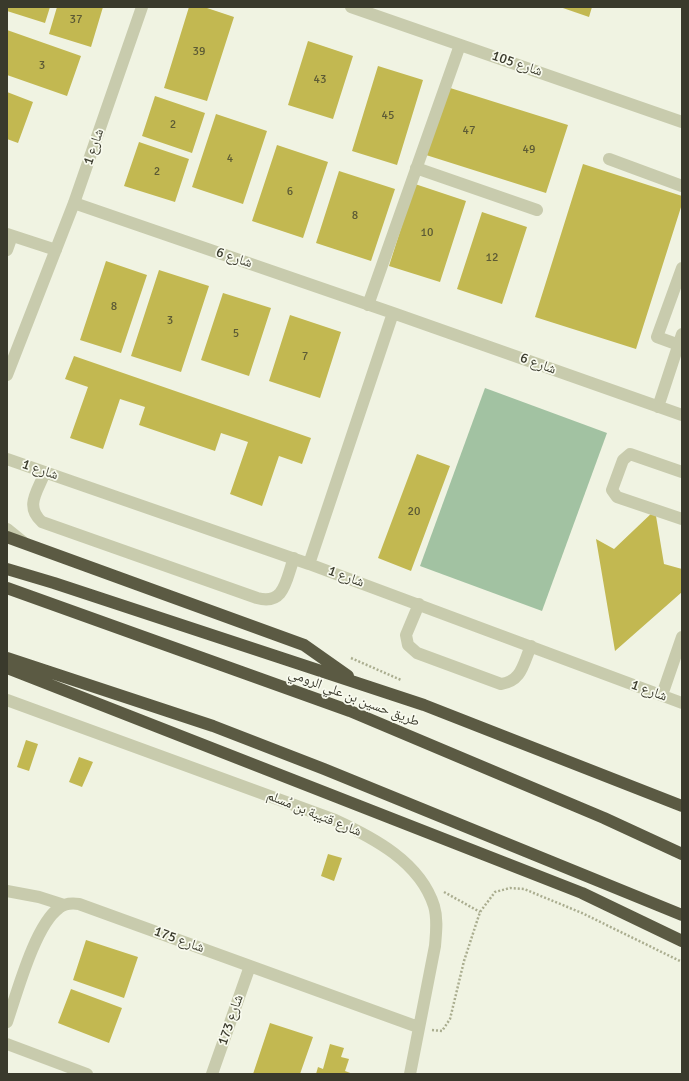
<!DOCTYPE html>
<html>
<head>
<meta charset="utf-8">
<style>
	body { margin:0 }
	#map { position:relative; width:689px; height:1081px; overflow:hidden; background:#f0f3e2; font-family:Signika,sans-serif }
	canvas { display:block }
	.frame { position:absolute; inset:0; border:8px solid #3a3a2c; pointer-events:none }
</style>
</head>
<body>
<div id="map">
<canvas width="689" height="1081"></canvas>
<div class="frame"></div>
</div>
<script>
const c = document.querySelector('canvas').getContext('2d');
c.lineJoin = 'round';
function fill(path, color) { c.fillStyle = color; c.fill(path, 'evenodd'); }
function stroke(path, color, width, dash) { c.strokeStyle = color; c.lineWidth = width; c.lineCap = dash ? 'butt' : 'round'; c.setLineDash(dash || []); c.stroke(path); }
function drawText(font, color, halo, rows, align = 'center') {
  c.font = font + ' Signika,"Noto Naskh Arabic",sans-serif'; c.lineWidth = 3.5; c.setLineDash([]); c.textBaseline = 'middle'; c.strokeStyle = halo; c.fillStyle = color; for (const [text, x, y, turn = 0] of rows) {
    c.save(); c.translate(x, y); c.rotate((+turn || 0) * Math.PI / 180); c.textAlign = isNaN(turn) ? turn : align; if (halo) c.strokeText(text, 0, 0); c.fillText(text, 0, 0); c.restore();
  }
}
fill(new Path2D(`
	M485,388L607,433L542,611L420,566Z`), '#a2c2a2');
fill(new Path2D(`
	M7,7H50L45,23L7,11Z
	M57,7H103L91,47L49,34Z
	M189,7H204L234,17L207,101L164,88Z
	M560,7H592L589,17Z
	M7,30L81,56L67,96L7,75Z
	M308,41L353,56L333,119L288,105Z
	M378,66L423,80L397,165L352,151Z
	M447,87L568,125L546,193L426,155Z
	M7,92L33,102L18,143L7,139Z
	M155,96L205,113L192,153L142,136Z
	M216,114L267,131L243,204L192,187Z
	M139,142L189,159L175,202L124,186Z
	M277,145L328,162L303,238L252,221Z
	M583,164L682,196V204L636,349L535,317Z
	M339,171L395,189L371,261L316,243Z
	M415,184L466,201L440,282L389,266Z
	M482,212L527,227L502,304L457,289Z
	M106,261L147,275L121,353L80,340Z
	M159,270L209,286L181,372L131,356Z
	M223,293L271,308L249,376L201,360Z
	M290,315L341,332L320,398L269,381Z
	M74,356L311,438L302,464L279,456L262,506L230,494L248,442L221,433L215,451L139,425L145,407L120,399L103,449L70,438L88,387L65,379Z
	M417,454L450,466L411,571L378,558Z
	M655,510L664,564L682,569V592L615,651L596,539L614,549Z
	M26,740L38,744L29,771L17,767Z
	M79,757L93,762L82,787L69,782Z
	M328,854L342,858L334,881L321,876Z
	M86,940L138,957L124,998L73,980Z
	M71,989L122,1008L109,1043L58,1023Z
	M270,1023L313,1037L300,1074H253Z
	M330,1044L344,1048L341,1057L349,1059L345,1071L353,1074H316L318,1067L323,1069Z`), '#c2b851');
stroke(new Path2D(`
	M351,658L401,680
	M444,892L480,912
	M432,1030L442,1031L450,1019L464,961L480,912L495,892L510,888L524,889L582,913L682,962`), '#aaad8f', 2.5, [2, 2]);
stroke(new Path2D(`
	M351,7L682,122
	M609,159L682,186
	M416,168L537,210
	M74,203L393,313L682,415
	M7,234L56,250
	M7,250L12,236
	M368,305L460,45
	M679,345L657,337L682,268
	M7,375L74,203L142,7
	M658,407L682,334
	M7,459L309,564L682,703
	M45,472C38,491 24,506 42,522L257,598C285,606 286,579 294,558
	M682,472L630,454L623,460L612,490L617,497L682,519
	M7,529L23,542
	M309,564L393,313
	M419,604L406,635L408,645L417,653L501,684C522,681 523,664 531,646
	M662,695L682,637
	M7,700L335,820C374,838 420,862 434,906C438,919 436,933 435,946L410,1074
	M7,891L39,897L64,905
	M7,1022C17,993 35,925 59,908C65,903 72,903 79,904L418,1027
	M7,1044L87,1074
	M212,1074L250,966`), '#c8cbad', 12);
stroke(new Path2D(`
	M7,537L304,645L348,676
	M7,569L54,583L424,705L682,806
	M7,588L350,711L604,818L682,854
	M7,658L213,726L324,769L682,915
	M7,668L582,893L682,941`), '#5b5a43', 12);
drawText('12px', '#5c5a35', null, [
	["37",76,20],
	["39",199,52],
	["3",42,66],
	["43",320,80],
	["45",388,116],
	["2",173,125],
	["47",469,131],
	["49",529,150],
	["4",230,159],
	["2",157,172],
	["6",290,192],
	["8",355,216],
	["10",427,233],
	["12",492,258],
	["8",114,307],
	["3",170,321],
	["5",236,334],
	["7",305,357],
	["20",414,512]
]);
drawText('14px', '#3a3a2c', '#f8faee', [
	["شارع 105",517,64,19],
	["شارع 1",94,147,-71],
	["شارع 6",234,258,19],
	["شارع 6",538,364,20],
	["شارع 1",40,470,19],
	["شارع 1",346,577,20],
	["شارع 1",649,691,20],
	["طريق حسين بن علي الرومي",354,698,21],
	["شارع قتيبة بن مُسلم",314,814,22],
	["شارع 175",179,940,20],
	["شارع 173",231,1020,-71]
]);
</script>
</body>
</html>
